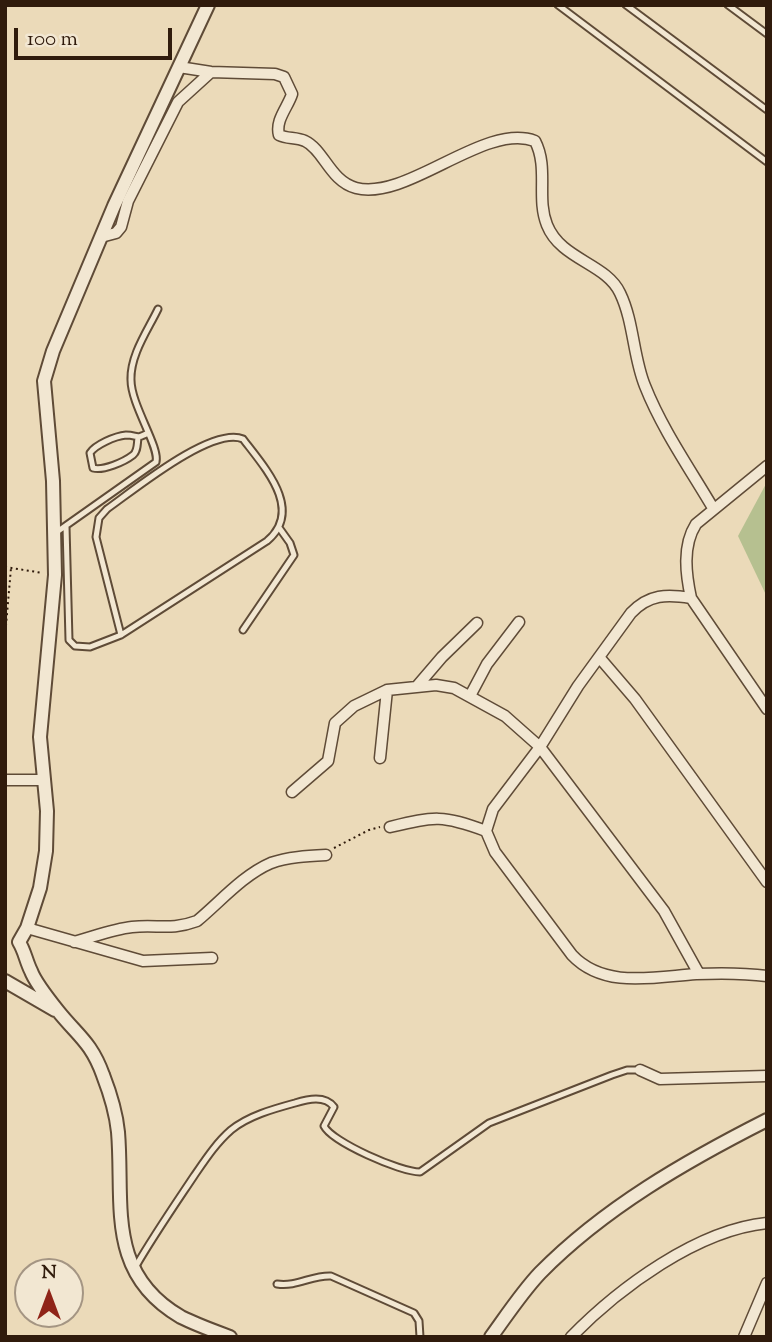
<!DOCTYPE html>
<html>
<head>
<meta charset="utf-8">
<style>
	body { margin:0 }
	#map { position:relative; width:772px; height:1342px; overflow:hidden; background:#ebdab9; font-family:"Sorts Mill Goudy",serif }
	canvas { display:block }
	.frame { position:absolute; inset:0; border:7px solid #301b0c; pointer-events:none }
	.north { position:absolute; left:14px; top:1258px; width:70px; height:70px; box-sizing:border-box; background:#f2e7d2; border:2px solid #a49583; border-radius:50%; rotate:0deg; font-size:19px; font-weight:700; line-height:28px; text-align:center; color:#301b0c }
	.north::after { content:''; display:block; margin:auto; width:24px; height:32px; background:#8f2418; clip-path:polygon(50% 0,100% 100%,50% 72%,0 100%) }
	.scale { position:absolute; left:14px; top:28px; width:158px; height:32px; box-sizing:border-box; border:4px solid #301b0c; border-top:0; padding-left:9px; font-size:21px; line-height:24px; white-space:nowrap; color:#301b0c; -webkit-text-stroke:5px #f2e7d2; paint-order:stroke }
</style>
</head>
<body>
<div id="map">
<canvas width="772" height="1342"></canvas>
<div class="frame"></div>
<div class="north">N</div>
<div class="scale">100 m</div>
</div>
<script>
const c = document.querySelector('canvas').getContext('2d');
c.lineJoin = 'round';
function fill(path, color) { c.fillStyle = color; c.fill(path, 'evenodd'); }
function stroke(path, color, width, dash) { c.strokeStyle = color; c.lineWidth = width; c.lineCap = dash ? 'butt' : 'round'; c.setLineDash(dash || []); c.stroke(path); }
fill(new Path2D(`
	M767,482V597L738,536Z`), '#b6c090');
const service = new Path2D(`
	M558,5L767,162
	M626,5L767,110
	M728,5L767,34
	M138,438C137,444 138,451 133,455C124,462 103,471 93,468L90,453C95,445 115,436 126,435C138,435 135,440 148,433
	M66,526L69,640L75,646L90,647L121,635L267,541C304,510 265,468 243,439C212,426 134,490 107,509L99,518L96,537L121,635
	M54,534L156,462C160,447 131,405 131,380C130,355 148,330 158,309
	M243,630L294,555L290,543L280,529
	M136,1266C154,1235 174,1206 194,1176C205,1160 216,1143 231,1130C248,1116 273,1109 295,1103C308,1099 325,1095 334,1107L324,1126C332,1142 400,1172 420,1172L489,1123L612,1075L627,1070H640
	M277,1284C297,1287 312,1275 331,1276L414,1313L419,1321L420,1337`);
const minor = new Path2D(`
	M179,67L211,72L275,74L284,77L292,94C288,107 275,120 279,135C287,139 296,137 305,141C324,150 330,181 356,188C408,201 484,122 535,141C549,168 536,198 547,225C561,260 606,263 620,293C634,322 633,357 645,386C662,429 690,469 713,508
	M101,237L116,233L121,227L128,201L178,102L211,72
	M767,466L696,524C682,546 686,575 691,598L767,709
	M691,598C667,594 649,594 631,613L578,686L540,747L493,809L486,831L495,852L572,955C604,989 654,977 696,974C719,973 744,973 767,976
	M599,657L635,699L767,882
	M418,685L442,657L477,623
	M470,696L487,664L519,622
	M380,758L387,690
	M5,780H44
	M292,792L328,761L335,723L354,706L387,690L436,685L454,688L505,716L540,747L664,911L699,974
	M390,827C436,816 442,815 486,831
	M27,928L143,961L212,958
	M74,942C93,937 113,929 132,927C158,924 170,931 197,921C220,902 243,875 271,863C288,857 307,856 326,855
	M640,1070L660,1079L767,1076
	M571,1337C619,1288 697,1230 767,1223
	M744,1337L767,1283`);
const tertiary = new Path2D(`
	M19,942L27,928L40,888L46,851L47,811L40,737L55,575L53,481L44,381L53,351L114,206L208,5
	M19,942C25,952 26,961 31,971C35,982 50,1001 58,1011C78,1036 91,1042 103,1075C110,1093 116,1112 118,1132C124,1203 105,1273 181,1317C197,1325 214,1331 230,1337
	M5,981L55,1010
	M491,1337C507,1315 522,1292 540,1273C604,1208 686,1161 767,1120`);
stroke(service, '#5f4b37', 9);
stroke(minor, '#5f4b37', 13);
stroke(tertiary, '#5f4b37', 16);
stroke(new Path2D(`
	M5,567L43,573
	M5,637L11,568
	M334,848L369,830L380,827`), '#301b0c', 2, [2, 3.5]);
stroke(service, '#f2e7d2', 5);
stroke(minor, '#f2e7d2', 10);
stroke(tertiary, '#f2e7d2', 12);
</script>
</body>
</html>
